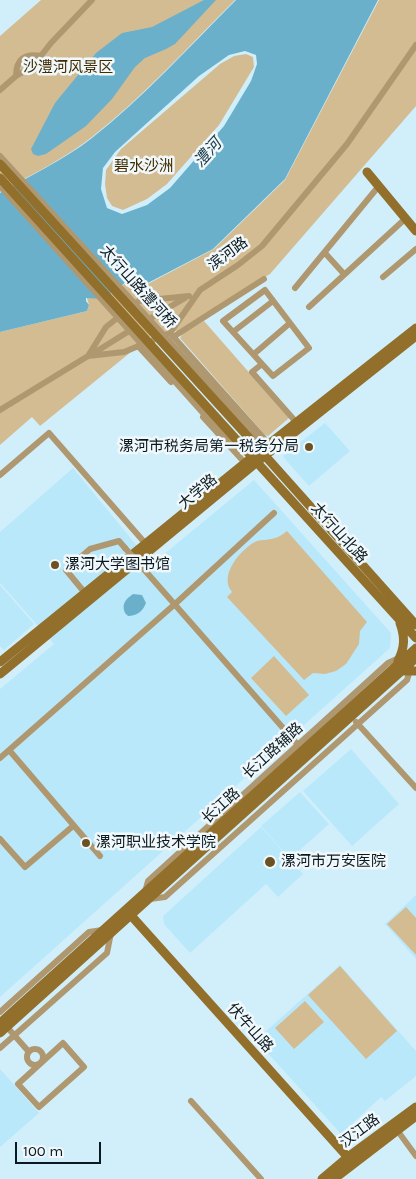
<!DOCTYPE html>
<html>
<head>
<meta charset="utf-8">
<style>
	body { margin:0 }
	#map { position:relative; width:416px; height:1179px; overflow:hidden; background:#d1effb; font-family:Karla,sans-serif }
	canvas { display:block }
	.scale { position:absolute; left:15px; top:1142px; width:86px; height:22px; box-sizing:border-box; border:2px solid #0c1a20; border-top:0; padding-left:6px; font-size:15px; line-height:18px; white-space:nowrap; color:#0c1a20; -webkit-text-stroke:4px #f0f8fb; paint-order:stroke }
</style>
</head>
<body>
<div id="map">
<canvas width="416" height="1179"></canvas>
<div class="scale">100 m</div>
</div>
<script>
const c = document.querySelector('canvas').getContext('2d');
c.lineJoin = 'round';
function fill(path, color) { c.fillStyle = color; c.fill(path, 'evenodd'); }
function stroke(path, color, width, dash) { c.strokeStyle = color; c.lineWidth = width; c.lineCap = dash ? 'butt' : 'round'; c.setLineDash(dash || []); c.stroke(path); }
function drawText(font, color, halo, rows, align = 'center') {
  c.font = font + ' Karla,"Noto Sans SC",sans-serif'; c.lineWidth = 5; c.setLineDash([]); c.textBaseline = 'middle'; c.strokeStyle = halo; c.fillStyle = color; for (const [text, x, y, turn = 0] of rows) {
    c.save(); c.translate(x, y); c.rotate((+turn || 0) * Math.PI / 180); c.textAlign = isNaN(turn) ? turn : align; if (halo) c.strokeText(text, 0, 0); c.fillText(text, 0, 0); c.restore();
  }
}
fill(new Path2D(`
	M325,423L350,451L309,486L284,458V455Z
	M73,468L152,564L254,480L391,633L390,648L0,997V689L54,644L0,583V532Z
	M0,585L34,624L4,650L0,646Z
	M351,749L399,804L352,846L303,791Z
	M300,792L329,824L290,859L261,826Z
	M261,827L303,874L278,897L266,884L190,953L164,924L163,916Z
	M416,895V959L385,924Z
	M340,965L416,1051V1076L385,1101L381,1097L341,1134L256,1040Z
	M0,1069L39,1113L0,1147Z`), '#b9e8fb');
fill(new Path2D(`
	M41,0H235C188,47 144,96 92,137C64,159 31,175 0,192V36Z
	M379,0H416V106L270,274L178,331C161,331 141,337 131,352L40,426L32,417L0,445V332L87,311L89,305L87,298L91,297L104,299L130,280L144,286L214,249L285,180Z
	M246,54L253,57L254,67L219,125L167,184L147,199L123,210L112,206L107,198L105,184L106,170L121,149L220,64L234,56Z
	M204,321L289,418L268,436L265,435L180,338L183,333Z
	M287,531L367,622L360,631L359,644L346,664L336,671L325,674L313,673L304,680L227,597L232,592C218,576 241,548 257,541C260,540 262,540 265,540C274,539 280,537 287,531Z
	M274,656L309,695L286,716L251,678Z
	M406,907L416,918V955L387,924Z
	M340,966L397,1031L366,1059L308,995Z
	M305,1001L324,1022L294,1049L275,1028Z`), '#d4bc92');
fill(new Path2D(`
	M204,0H216L175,44L166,49L145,58L135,67L112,99L86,126L46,154L38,156L33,154L31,149L55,103L96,53L122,33L152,27Z
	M236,0H378L285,179L213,249L144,285L130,279L104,299L86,298V301L89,305L87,311L0,332V193C31,175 64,160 92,138C144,97 189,47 236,0ZM245,51L256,55L257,64L251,81L224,126L170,188L147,205L122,214L107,208L101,189L103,168L115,152L199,76L229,55Z
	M133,594L142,595L146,603C143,611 137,616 128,616L125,613C121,604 126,599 133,594Z`), '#6bb0cb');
stroke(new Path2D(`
	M16,76C16,59 25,53 41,56
	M0,90L16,76L33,66L51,43L92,0
	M325,253L344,274
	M383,277L416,249
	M295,288L378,187
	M131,307L139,301L189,296
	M309,307L405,219
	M144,322L185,298
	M233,332L273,301
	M170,333L269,444
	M173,337L264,279
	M138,346L171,382
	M254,354L290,323
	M88,356L106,327L121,315
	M89,356L134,328
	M262,364L223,321L265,290L309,348L273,376L262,364L252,372L296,422
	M0,410L88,356L124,352L170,333L200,290L238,265L262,246L347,144L416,45
	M203,417L245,463
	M0,475L49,433L145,543
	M141,566L298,745
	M85,593L66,570L90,549L119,541L125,548
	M356,722L416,788
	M9,750L100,856
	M0,758L175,604L274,513
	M0,839L25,867L73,826
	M145,892L148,881L388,663L401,657
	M150,899L165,897L407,680L411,667
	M0,1012L89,932L102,930
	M7,1027L29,1052
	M63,1043L84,1067L39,1107L18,1084Z
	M0,1048L107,953L111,933
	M27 1057a8 8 0 1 1 16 0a8 8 0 1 1-16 0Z
	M191,1101L261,1179
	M397,1130L416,1156`), '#af986f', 6);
stroke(new Path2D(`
	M367,172L416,231
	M251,440L416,625
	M243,447L416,638
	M398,661C405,647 405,637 400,623
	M0,662L245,463L416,328
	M401,671H416
	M0,674L257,462L416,336
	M127,911L353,1163
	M0,1023L416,648
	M0,1033L416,658
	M322,1179L348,1157L416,1107
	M334,1179L416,1116`), '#92702c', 9);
stroke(new Path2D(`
	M0,156L256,436
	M0,186L203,413L239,450
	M125,548L141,566`), '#af986f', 6);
stroke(new Path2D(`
	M0,164L251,440
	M0,178L243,447`), '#92702c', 9);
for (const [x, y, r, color] of [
	[309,447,5,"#6a5222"],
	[55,565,5,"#6a5222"],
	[86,843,5,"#6a5222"],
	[270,862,6,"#6a5222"]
]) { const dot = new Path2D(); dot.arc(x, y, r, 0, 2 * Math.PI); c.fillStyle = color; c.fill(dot); stroke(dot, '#f0f8fb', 2); }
drawText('15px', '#412c00', '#f0f8fb', [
	["沙澧河风景区",68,68],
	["碧水沙洲",144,167]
]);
drawText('15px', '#0c1a20', '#f0f8fb', [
	["滨河路",228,254,-36],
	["太行山路澧河桥",138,287,48],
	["大学路",198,492,-40],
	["太行山北路",339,533,48],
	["长江路辅路",273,751,-42],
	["长江路",221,806,-42],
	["伏牛山路",250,1028,48],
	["汉江路",360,1131,-37]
]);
drawText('15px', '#0c1a20', '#f0f8fb', [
	["漯河市税务局第一税务分局",299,447,"right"],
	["漯河大学图书馆",65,565],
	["漯河职业技术学院",96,843],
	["漯河市万安医院",281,862]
], 'left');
drawText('italic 16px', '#163743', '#f0f8fb', [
	["澧河",208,153,-48]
]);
</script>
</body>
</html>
